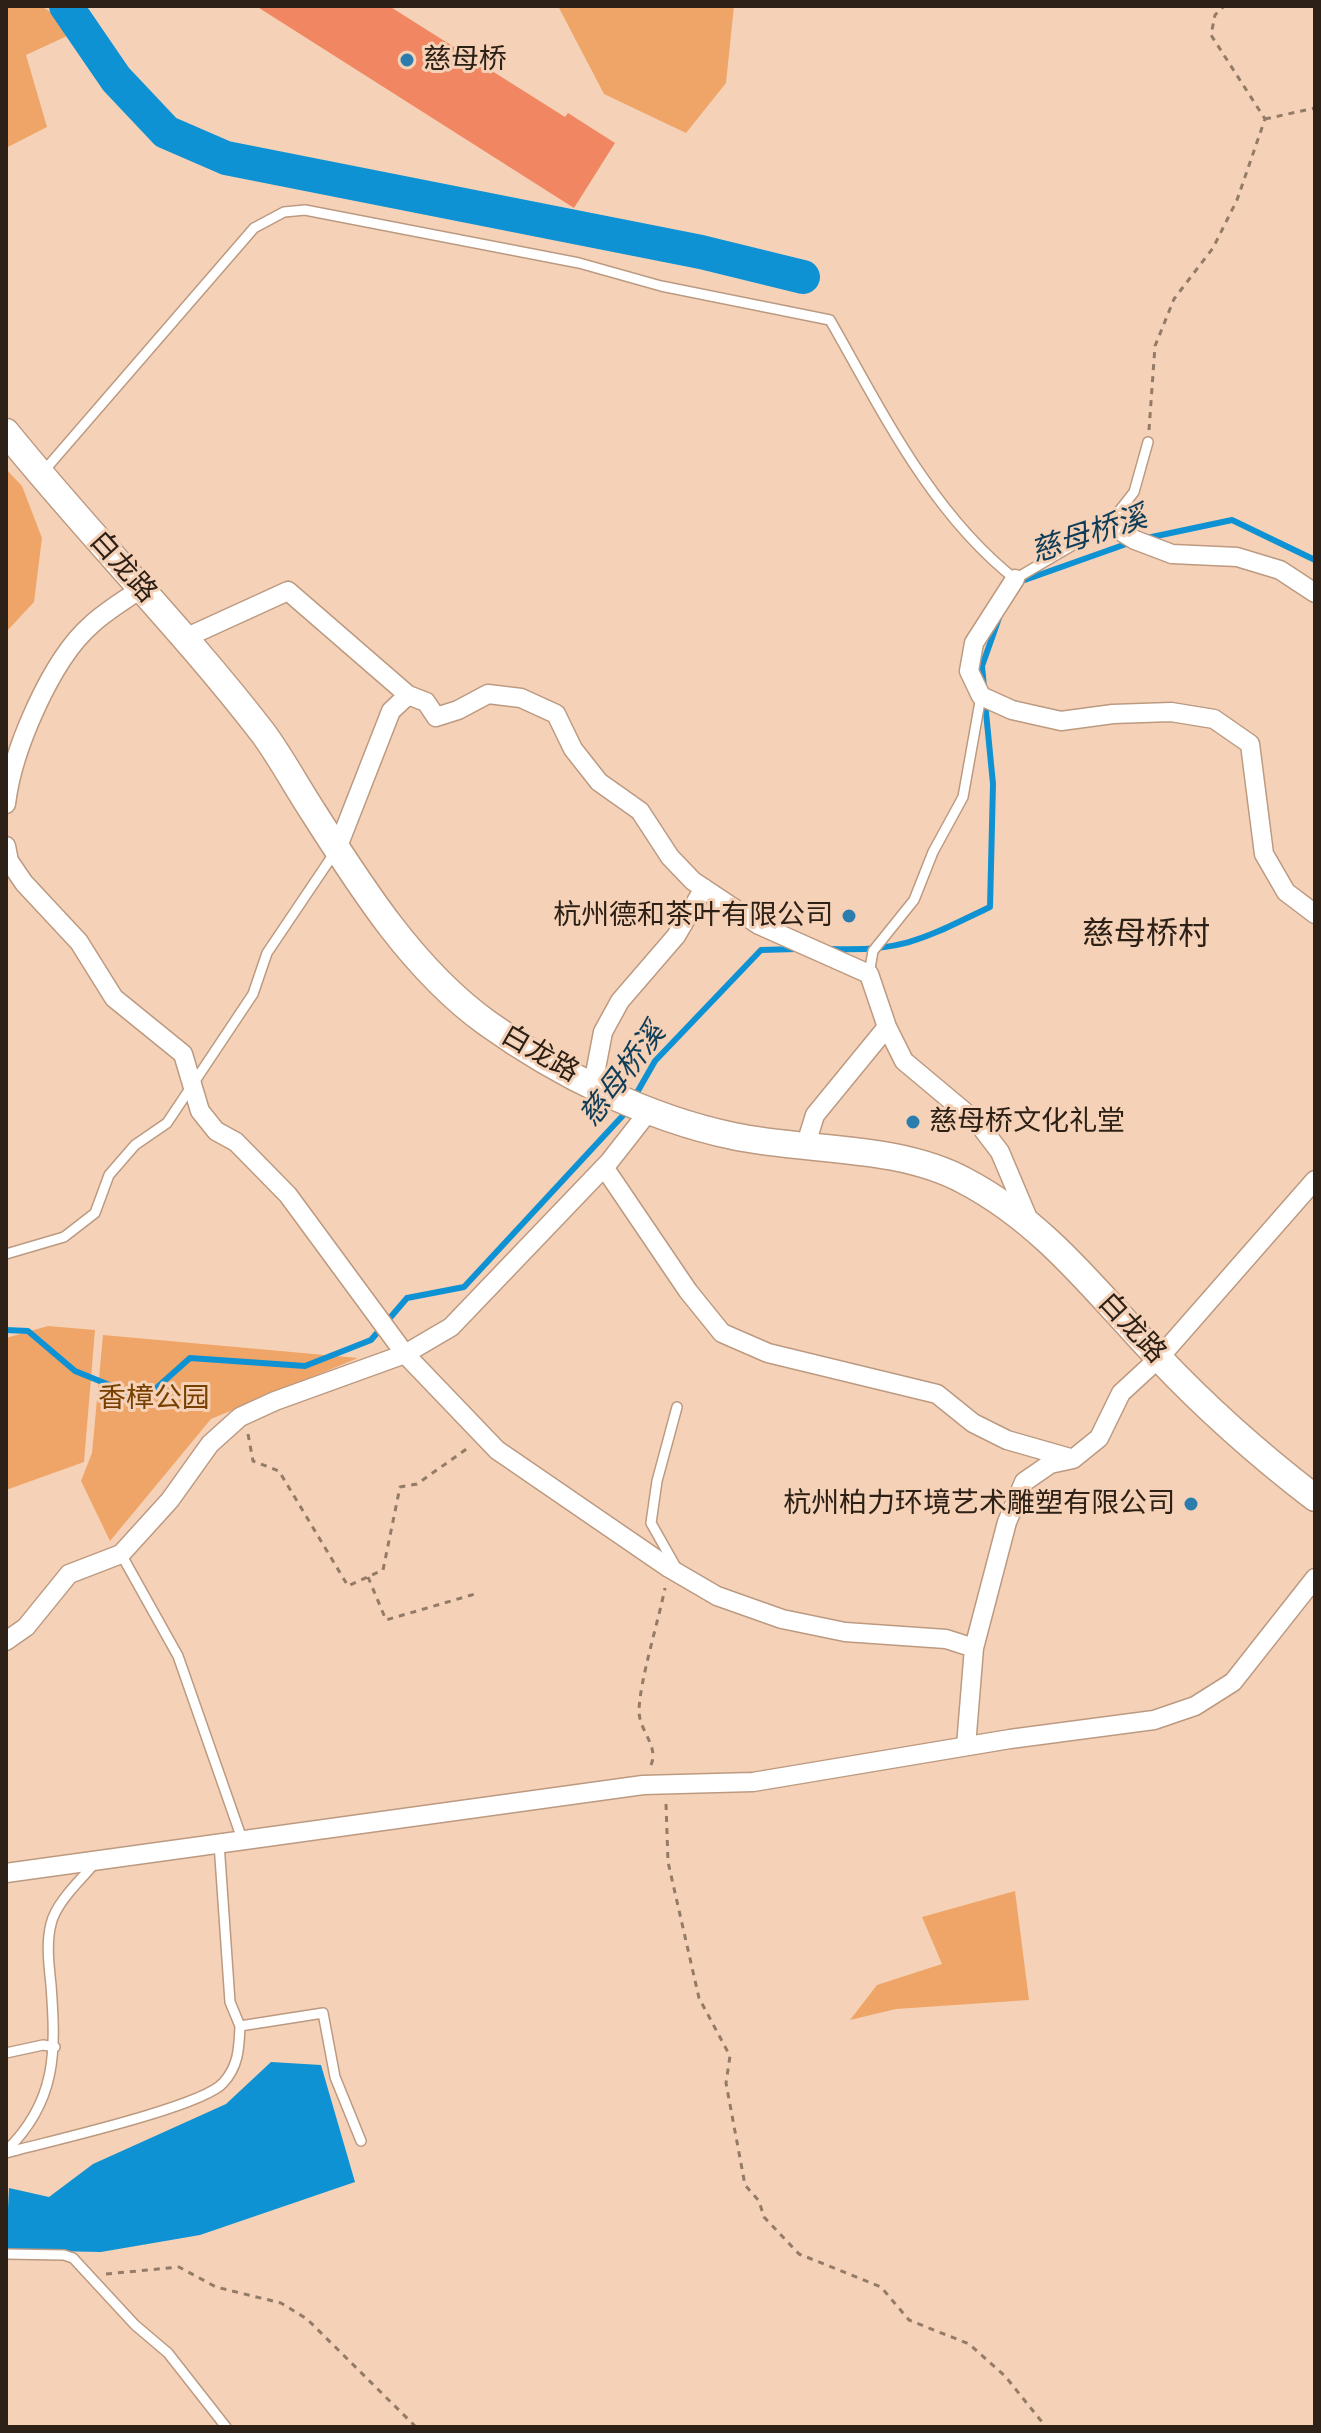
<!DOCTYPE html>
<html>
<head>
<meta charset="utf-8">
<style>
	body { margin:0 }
	#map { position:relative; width:1321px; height:2433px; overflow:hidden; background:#f5d2b7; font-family:"Work Sans",sans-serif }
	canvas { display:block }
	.frame { position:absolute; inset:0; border:8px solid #2d2016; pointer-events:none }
</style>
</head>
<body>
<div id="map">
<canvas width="1321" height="2433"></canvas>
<div class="frame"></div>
</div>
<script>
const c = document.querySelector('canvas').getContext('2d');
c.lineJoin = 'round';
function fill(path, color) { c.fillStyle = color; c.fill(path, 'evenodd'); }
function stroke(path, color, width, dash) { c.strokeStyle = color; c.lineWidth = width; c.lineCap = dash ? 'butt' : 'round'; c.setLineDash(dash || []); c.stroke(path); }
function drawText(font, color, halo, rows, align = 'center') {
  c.font = font + ' "Work Sans","Noto Sans SC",sans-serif'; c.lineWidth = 6; c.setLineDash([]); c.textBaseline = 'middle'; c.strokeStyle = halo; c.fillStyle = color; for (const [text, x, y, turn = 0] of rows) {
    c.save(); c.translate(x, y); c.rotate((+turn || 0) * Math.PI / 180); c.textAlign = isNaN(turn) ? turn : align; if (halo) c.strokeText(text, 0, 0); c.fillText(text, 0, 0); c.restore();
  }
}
fill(new Path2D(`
	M6,6H41L80,30L26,55L47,127L6,148Z
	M558,6H734L726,83L686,133L604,94Z
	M6,469L22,486L42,538L34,602L6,632Z
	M48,1326L95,1330L84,1462L6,1490V1338Z
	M103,1335L358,1358L211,1419L110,1541L81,1481L92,1453Z
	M1015,1891L1029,2000L896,2009L850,2020L877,1985L942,1964L922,1917Z`), '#efa568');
fill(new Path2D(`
	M271,2062L321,2065L355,2182L200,2235L101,2252L6,2250L9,2188L49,2197L93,2164L226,2104Z`), '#0f92d3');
stroke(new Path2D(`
	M1147,538L1232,520L1315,560
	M1019,582L1129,543
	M984,687L982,666L999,618
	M832,949C904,952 927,937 990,907L993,784L985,702
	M635,1096L655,1061L761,950L796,949
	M6,1330L28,1331L75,1371L144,1399L190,1358L305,1366L371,1340L407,1298L464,1287L628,1110`), '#0f92d3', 6);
stroke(new Path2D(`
	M66,6L116,79L166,132L226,158L701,252L803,277`), '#0f92d3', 34);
fill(new Path2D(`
	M256,6H389L565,117L568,113L615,143L574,208Z`), '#f08662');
const lane = new Path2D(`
	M43,472L254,228L284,212L305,210L579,263L661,286L830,320C882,411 931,513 1015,579L1109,524L1134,492L1148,442
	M869,974L873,951L914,900L933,852L963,797L981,696
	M6,1254L64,1237L95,1213L109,1175L135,1145L167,1123L253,994L267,953L335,852
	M121,1554L178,1656L242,1839
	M677,1569L651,1523L657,1481L677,1407
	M219,1843L230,2002L240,2026L323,2013L335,2077L361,2141
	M6,2053L43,2045L55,2047
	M6,2151C57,2101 56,2052 51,1985C49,1966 46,1943 51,1924C56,1902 81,1880 94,1864
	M6,2153C46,2142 202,2107 223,2083C239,2066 239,2047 240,2026
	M6,2254L64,2255L73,2258L135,2325L168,2353L226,2427`);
const street = new Path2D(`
	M1109,524L1135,540L1172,554L1237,557L1280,570L1315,593
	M1015,579L974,643L969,671L981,696L1012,710L1061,721L1113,714L1171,712L1214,719L1250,744L1264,854L1286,892L1315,914
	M185,638L288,591L408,695
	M6,804C12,751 51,660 91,625C106,611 125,600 142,588
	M6,846L9,861L24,883L79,942L114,998L183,1054L200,1111L216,1131L236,1142L288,1195L405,1354L497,1450L669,1568L717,1596L782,1619L845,1632L946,1639L974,1648
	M337,849L391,711L408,695L426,702L436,717L458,710L488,694L521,698L556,714L573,749L599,782L640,811L670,857L693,881L759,925L869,974L887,1027L904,1061L978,1123L1000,1152L1030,1223
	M593,1084L603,1032L620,1001L676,936L704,888
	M805,1147L815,1115L887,1027
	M604,1167L688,1291L722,1333L768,1353L937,1394L973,1423L1007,1440L1070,1458
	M6,1641L26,1627L69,1574L121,1554L170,1500L210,1444L240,1417L275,1401L405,1354L451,1327L609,1162L649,1111
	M966,1746L974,1648L1007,1522L1024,1482L1050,1464L1073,1459L1099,1438L1121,1393L1159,1358L1315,1180
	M6,1873L643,1785L753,1782L1010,1739L1154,1720L1195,1706L1233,1682L1315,1578`);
const secondary = new Path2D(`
	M6,432C89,535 182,628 263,733C280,756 294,782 310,807C359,884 412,969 487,1023C558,1074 647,1118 733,1136C808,1152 896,1144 965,1181C1045,1223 1097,1293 1158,1357C1207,1409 1259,1455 1315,1498`);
stroke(lane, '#bc9a81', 12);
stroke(street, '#bc9a81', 21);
stroke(secondary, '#bc9a81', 29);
stroke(new Path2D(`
	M1265,119L1315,108
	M1149,430L1155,346L1174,299L1213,248L1237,200L1265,119L1211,35L1215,15L1224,6
	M248,1434L253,1461L279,1471L348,1586L383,1570L400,1487L417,1484L468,1448
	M368,1577L386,1620L475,1594
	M651,1765C659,1746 640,1732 639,1712C639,1683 659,1619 665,1588
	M666,1804L668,1862L699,1998L730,2056L726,2083L745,2185L759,2201L764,2217L799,2254L881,2287L909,2320L969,2344L1005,2376L1046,2427
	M106,2274L179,2267L216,2287L281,2303L307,2319L416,2427`), '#937b68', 3, [6, 6]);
stroke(lane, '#fff', 9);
stroke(street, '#fff', 18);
stroke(secondary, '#fff', 26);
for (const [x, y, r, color] of [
	[407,60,8,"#2b7dad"],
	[849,916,8,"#2b7dad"],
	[913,1122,8,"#2b7dad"],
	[1191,1504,8,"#2b7dad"]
]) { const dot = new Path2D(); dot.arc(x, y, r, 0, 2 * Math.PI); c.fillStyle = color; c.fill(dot); stroke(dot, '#f5d2b7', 3); }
drawText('28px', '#2d2016', '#f5d2b7', [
	["慈母桥",423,60],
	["杭州德和茶叶有限公司",833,916,"right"],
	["慈母桥文化礼堂",929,1122],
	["杭州柏力环境艺术雕塑有限公司",1175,1504,"right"]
], 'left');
drawText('28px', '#2d2016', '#f5d2b7', [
	["白龙路",123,567,48],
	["白龙路",540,1054,30],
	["白龙路",1132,1328,47]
]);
drawText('28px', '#773f00', '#f5d2b7', [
	["香樟公园",154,1399]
]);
drawText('italic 30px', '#0f3d58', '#f5d2b7', [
	["慈母桥溪",1089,535,-18],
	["慈母桥溪",623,1075,-53]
]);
drawText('32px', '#2d2016', '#f5d2b7', [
	["慈母桥村",1146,935]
]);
</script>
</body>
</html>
